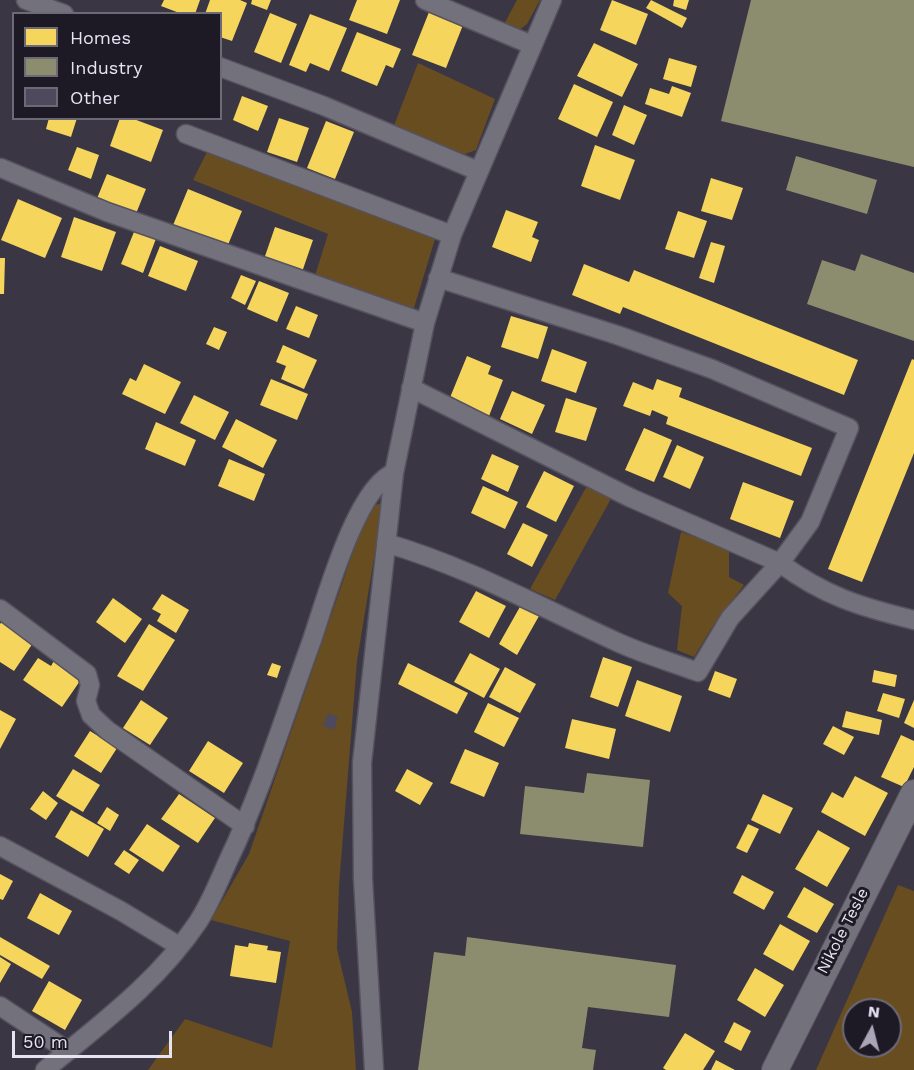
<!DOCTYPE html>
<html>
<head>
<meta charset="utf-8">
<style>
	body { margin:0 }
	#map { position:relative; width:914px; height:1070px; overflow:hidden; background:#3a3644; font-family:"Work Sans",sans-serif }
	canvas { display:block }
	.legend { position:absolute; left:12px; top:12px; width:210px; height:108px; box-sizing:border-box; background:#1d1a26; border:2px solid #6d6a78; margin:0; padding:8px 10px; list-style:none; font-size:18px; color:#e6e3f3 }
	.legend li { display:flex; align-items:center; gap:12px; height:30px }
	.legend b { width:30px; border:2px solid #6d6a78 }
	.north { position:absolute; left:842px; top:998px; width:60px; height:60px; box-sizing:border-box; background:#1d1a26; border:2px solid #6d6a78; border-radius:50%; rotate:7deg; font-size:16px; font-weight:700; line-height:24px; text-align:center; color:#e6e3f3 }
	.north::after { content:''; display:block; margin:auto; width:21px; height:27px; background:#aaa6b6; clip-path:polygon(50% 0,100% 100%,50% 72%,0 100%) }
	.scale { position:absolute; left:12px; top:1031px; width:160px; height:27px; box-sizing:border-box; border:3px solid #e6e3f3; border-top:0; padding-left:8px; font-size:18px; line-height:21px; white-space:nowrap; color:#e6e3f3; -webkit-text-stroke:4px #1d1a26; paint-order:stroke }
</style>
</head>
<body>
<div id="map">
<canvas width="914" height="1070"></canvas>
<ul class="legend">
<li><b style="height:16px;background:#f6d55c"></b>Homes</li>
<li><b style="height:16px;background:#8c8c6e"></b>Industry</li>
<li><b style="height:16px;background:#4f495e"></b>Other</li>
</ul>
<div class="north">N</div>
<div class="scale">50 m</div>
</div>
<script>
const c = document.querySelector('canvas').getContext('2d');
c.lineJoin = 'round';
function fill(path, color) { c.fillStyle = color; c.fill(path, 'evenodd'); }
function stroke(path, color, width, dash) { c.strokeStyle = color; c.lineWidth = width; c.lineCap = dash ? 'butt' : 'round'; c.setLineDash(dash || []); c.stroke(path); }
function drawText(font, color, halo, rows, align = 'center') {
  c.font = font + ' "Work Sans",sans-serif'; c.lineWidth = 6; c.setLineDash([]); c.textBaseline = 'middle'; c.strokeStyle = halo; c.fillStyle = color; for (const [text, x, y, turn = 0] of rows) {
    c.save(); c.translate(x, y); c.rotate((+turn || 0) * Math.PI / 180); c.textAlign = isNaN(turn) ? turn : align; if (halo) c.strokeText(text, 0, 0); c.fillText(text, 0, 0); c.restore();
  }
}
fill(new Path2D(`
	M517,0H540L527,24L519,30L503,26Z
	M418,63L495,99L476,150L465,154L393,128Z
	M208,150L435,239L413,311L314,279L328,234L193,180Z
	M588,484L612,497L555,600L530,589Z
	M383,503L357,661L339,886L337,949L352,1012L356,1070H148L185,1019L272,1048L290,941L211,920L249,854L363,523L374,505Z
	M681,532L729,549V577L744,585L711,629L694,657L677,650L682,606L668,593Z
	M898,885L914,891V1070H816ZM854,1010H890V1046H854Z`), '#684d20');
fill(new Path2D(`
	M164,0H200L195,14H182L161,6Z
	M210,0H240L247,3L232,41L220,37V14H205Z
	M252,0H271L267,10L251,4Z
	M357,0H400L387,34L349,20Z
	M612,0L648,14L636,45L600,30Z
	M651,0L687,18L682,28L646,8Z
	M674,0H689L686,10L673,6Z
	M429,12L463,25L446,68L412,55Z
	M270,13L297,24L281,63L254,52Z
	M310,14L347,28L329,71L310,63L306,72L289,65Z
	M357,32L401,49L393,68L386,65L377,86L341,71Z
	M594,43L638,64L622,97L577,76Z
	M669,58L697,66L691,87L663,79Z
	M574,84L613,102L597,137L558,119Z
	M672,86L691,93L682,117L645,104L650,88L669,94Z
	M242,96L268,106L258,131L233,120Z
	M624,105L647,115L634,145L612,135Z
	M49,118H77L71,137L46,129Z
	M120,118H131L163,130L151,162L110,146Z
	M279,118L309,128L297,162L267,152Z
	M326,121L354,132L335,179L307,168Z
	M595,145L635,160L620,200L581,186Z
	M77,147L99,155L91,179L68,170Z
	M107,174L146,189L135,216L96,201Z
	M711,178L743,188L732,220L701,211Z
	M188,189L242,211L225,252L171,230Z
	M18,199L62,218L45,258L1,240Z
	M506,210L538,222L532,237L539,240L531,262L492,247Z
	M678,211L707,221L694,258L665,249Z
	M74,217L116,232L102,271L61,257Z
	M136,227L157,236L143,273L121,264Z
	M275,227L313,240L301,275L263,262Z
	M711,242L725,246L714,283L699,278Z
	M160,246L198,261L186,291L148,276Z
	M0,258H5L4,294H0Z
	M584,264L629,282L634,270L858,360L844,395L623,307L620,314L572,295Z
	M241,275L256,281L245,305L231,298Z
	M259,281L289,293L277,322L247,309Z
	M296,306L318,315L309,338L286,329Z
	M511,316L548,327L538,359L501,347Z
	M214,327L227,332L219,350L206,344Z
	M283,345L317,360L304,389L281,379L286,366L276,362Z
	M552,349L587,362L576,393L541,381Z
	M467,356L491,366L488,374L503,380L489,416L449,400Z
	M912,359L914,360V453L862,582L828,569Z
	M144,364L181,382L165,414L122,394L130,378L136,381Z
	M271,379L308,394L297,420L260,405Z
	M657,379L682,388L679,397L812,448L801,476L666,424L668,417L652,410L650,416L623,406L633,382L653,390Z
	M512,391L545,405L532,434L500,419Z
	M194,395L229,412L215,440L180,423Z
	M566,398L597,408L586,441L555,432Z
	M236,419L277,440L263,468L222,447Z
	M156,422L196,440L185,466L145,449Z
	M644,428L672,440L654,482L625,470Z
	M677,445L704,457L690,489L663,477Z
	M492,454L519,466L508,492L481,479Z
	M229,459L265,474L254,501L218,486Z
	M544,471L574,486L556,522L526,507Z
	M743,482L794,501L780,538L730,519Z
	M483,486L518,502L505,529L471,513Z
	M523,523L548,535L532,567L507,554Z
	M476,591L506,606L489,638L459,622Z
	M162,594L189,610L176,633L157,621L161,614L152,609Z
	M113,598L142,619L125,643L96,622Z
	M521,605L539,616L517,655L499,644Z
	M4,619L35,640L14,671L0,662V624Z
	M149,624L175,640L143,691L117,676Z
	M470,653L500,669L484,698L454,682Z
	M603,657L632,667L618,707L590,697Z
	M38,658L51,666L55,659L82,678L62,707L23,680Z
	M272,663L281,666L277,678L267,675Z
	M408,663L468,693L457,714L398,684Z
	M505,667L536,684L520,713L489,697Z
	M874,670L897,675L895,687L872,682Z
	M715,671L737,679L730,698L708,690Z
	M637,680L682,696L670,732L625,716Z
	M883,693L905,699L899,718L877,711Z
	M141,700L168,718L150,745L123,728Z
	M914,700V728L904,723Z
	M488,703L519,718L504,747L474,732Z
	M0,710L16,719L0,749Z
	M846,711L882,720L879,735L842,727Z
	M572,719L616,729L609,759L565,748Z
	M833,726L854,737L844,755L823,744Z
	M90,731L117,748L101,773L74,756Z
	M901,735L914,741V767L904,787L881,777Z
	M208,741L243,763L224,793L189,771Z
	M465,749L499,763L484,797L450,783Z
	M73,769L100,785L83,812L56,796Z
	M407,769L433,783L420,805L395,791Z
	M855,776L888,793L865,836L821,812L832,792L843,798Z
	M43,791L58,803L46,820L30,809Z
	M179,794L215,818L198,843L161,819Z
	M763,794L793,808L780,834L751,820Z
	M107,807L119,815L110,831L97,823Z
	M71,810L104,829L88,857L55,837Z
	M147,824L180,846L163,872L129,850Z
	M748,824L759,829L747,853L736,848Z
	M818,830L850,848L827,887L795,869Z
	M124,850L139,860L129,874L114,864Z
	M0,874L13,881L3,900L0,899Z
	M742,875L774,892L764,910L733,893Z
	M804,887L834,904L817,933L787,917Z
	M40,893L72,911L59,935L27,918Z
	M780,924L810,941L793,971L763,954Z
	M0,937L50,966L42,979L0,955Z
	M249,943L268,946L267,950L281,952L276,983L230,976L235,945L248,947Z
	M0,957L11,964L0,983Z
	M755,968L784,985L765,1017L737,1000Z
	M49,981L82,1000L65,1030L32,1011Z
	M734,1022L751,1031L741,1051L724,1042Z
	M685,1033L715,1051L703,1070H666L663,1068Z
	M716,1060L735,1070H711Z`), '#f6d55c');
fill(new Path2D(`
	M751,0H914V167L721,121Z
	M796,156L877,180L867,214L786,190Z
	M861,254L914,273V341L807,304L822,260L855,271Z
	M587,773L650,780L643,847L520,834L525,786L584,793Z
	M467,937L676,965L669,1017L588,1007L582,1048L596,1050L593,1070H418L434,952L465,956Z`), '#8c8c6e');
fill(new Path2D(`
	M328,713L338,717L334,730L323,726Z`), '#4f495e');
const street = new Path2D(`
	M26,0L64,14
	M425,0L532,45
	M220,67L324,106L478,171
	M186,134L452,235
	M1,168L107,212L425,323
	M411,388L631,498L780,563L810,522L849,428L712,369L617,335L438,278
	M386,543C470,568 538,606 617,642C643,654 671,662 698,672L730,618L780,563C824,596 861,607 914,620
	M0,609L87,674L90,685L86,701L91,715L107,730L245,826
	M0,846L121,911L179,946
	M0,1006L68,1051
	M45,1070C100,1024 157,983 198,922C210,904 219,881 228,861C262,790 285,714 312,640C325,602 357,485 394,473
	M374,1070L363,879L362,763L394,473L425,323L452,235L552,0`);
const secondary = new Path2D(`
	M775,1070L914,793`);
stroke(street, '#56525f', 21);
stroke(secondary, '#56525f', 28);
stroke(street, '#73717c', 18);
stroke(secondary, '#73717c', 26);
drawText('16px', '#e6e3f3', '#1d1a26', [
	["Nikole Tesle",843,931,-63]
]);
</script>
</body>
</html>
